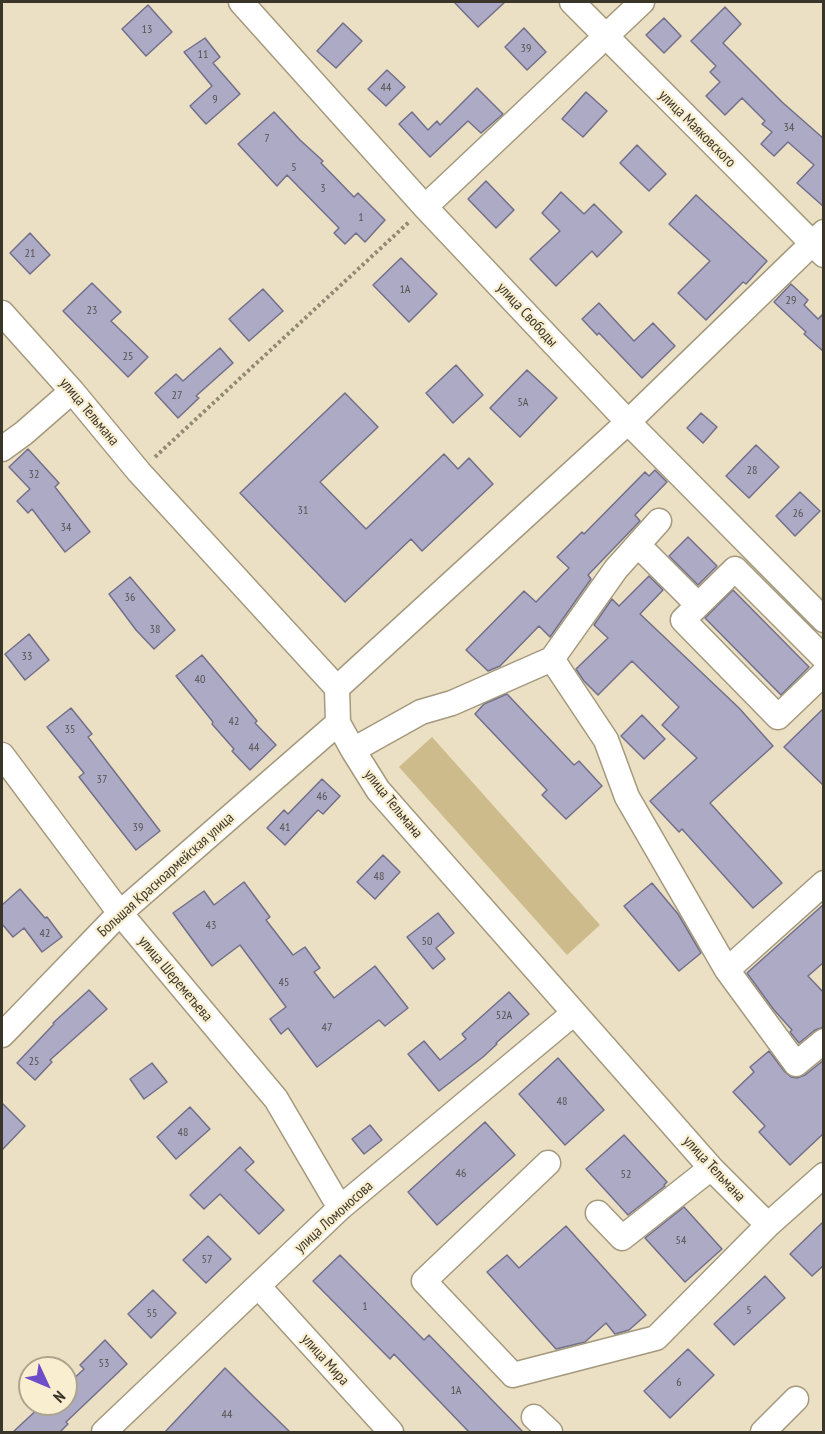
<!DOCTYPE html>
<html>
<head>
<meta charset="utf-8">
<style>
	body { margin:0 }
	#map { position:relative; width:825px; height:1434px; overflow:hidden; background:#ebe0c3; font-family:"PT Sans Narrow",sans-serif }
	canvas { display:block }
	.frame { position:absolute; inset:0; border:3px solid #393529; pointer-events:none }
	.north { position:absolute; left:18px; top:1356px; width:60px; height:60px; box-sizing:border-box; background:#f9eed0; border:2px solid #aca48d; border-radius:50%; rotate:134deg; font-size:16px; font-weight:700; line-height:24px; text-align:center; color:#393529 }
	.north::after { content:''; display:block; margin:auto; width:21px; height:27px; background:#6e4ec8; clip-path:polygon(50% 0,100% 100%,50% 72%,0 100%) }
</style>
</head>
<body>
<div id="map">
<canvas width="825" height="1434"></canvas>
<div class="frame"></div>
<div class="north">N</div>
</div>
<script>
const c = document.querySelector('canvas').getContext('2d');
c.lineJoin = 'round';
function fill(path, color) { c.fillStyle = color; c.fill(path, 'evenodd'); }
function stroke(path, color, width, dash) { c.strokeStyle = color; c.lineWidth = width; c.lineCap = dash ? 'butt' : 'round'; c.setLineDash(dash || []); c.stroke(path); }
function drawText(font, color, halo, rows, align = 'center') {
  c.font = font + ' "PT Sans Narrow",sans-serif'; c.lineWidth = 4.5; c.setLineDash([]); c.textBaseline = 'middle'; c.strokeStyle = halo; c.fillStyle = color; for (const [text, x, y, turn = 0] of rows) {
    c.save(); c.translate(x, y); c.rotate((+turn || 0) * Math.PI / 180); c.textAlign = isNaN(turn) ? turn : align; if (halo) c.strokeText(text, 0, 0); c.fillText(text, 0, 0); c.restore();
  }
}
fill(new Path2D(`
	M432,737L600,925L567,955L399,767Z`), '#cdbb8b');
const building = new Path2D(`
	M454,2H505L478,27Z
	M148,5L172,32L146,56L122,29Z
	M725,7L741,24L723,43L782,102L824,139V207L797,183L814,165L788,142L774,156L761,144L772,132L762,124L765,121L742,98L725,115L706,96L720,82L710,72L716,66L691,41Z
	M664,18L681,36L664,53L646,35Z
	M343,23L362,41L336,68L317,51Z
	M524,28L546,52L527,70L505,47Z
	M205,38L220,57L213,63L240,94L206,124L190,106L212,86L184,52Z
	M387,70L405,87L386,106L368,89Z
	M477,88L503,114L481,133L468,121L430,157L399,124L412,112L428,130L437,121L440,125Z
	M586,92L607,111L583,137L562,119Z
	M274,112L300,140L323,161L321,163L354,197L358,193L385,220L365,242L356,233L345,244L334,233L339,228L287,175L277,186L238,144Z
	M637,145L666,174L649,191L620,163Z
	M486,181L514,210L496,228L468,199Z
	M561,192L584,214L594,204L622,232L597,257L592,251L556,286L530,259L560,231L542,213Z
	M696,195L767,261L746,284L743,282L706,320L678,293L710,261L669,224Z
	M30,233L50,255L30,274L10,253Z
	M401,258L437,294L409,322L373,285Z
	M92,283L121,312L111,321L148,357L128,377L63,311Z
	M791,284L808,300L804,305L818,319L824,313V352L804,334L806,332L774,302Z
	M263,289L283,311L249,341L229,319Z
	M599,303L634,341L653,323L675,346L642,378L599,333L597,335L582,319Z
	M220,348L233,363L196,396L199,398L178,418L155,393L176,374L183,381Z
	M456,365L483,395L453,423L426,393Z
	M527,370L557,398L520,437L490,408Z
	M345,393L378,427L320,482L366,529L444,454L458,469L469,458L493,484L422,551L411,539L345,602L240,493Z
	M701,413L717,427L703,443L687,428Z
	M756,445L779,467L749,498L726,476Z
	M28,449L59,483L55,487L90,532L65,552L32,509L28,513L17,501L30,489L9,467Z
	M655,470L667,482L635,515L640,521L588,575L591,579L550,637L539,626L500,666L488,671L466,650L524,591L536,602L569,568L557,557L582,532L584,534L645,472L649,476Z
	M800,492L820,511L795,536L776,516Z
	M688,537L717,566L698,585L669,556Z
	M649,576L663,590L640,614L739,708L773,746L710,803L782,883L753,908L682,829L679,832L650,801L697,758L662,725L679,707L632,661L598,695L584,681L576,669L608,638L594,625L612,599L619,606Z
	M130,577L175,630L154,649L136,630L109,594Z
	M733,590L809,667L781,695L705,618Z
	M29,634L49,660L25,680L5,654Z
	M202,655L257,721L255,723L276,745L250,770L232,751L234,749L212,724L213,722L176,676Z
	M507,694L574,765L579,761L602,786L566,819L542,795L547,790L475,714L484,704Z
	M71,708L92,734L88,737L160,831L136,850L79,777L84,773L47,727Z
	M824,708V786L784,747Z
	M642,715L665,739L644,759L621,736Z
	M322,779L340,796L323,814L318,810L285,845L267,828L284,810L288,814Z
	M383,855L400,872L375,899L357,882Z
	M244,882L270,917L266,920L293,955L305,947L320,968L314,972L334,998L375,966L408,1008L385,1026L379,1020L317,1067L288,1028L281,1034L270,1019L286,1007L240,945L212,966L173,913L204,891L214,905Z
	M652,883L678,914L701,953L679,971L624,906Z
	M20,889L45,918L47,917L62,937L42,952L24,928L13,937L2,924V905Z
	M824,904V962L808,976L824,993V1027L815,1030L799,1043L790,1032L792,1030L774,1010L747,973Z
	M438,913L454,933L436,948L445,959L433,969L407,937Z
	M89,990L107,1009L50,1060L52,1062L35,1080L17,1063L54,1024L53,1023Z
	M509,992L529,1014L496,1043L497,1044L483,1057L439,1091L408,1054L424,1041L440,1060L466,1039L462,1034Z
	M769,1051L785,1072L791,1077L797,1078L805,1075L824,1060V1133L790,1165L759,1132L765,1126L733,1092L754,1072L750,1067Z
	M558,1058L604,1110L565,1145L519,1094Z
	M152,1063L167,1082L144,1099L130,1079Z
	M2,1103L25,1126L2,1150Z
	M190,1107L210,1129L176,1159L157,1137Z
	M485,1122L515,1155L437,1225L408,1192Z
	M370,1125L382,1140L364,1154L352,1139Z
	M624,1135L667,1182L664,1185L665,1186L628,1215L586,1169Z
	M240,1147L254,1162L245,1170L284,1210L259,1234L220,1194L204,1209L190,1195Z
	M684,1207L722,1249L685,1282L645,1238Z
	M824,1221V1265L812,1276L790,1254Z
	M566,1226L646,1315L629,1330L615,1334L606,1323L585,1342L556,1349L487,1272L507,1255L519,1268Z
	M208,1236L231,1259L206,1283L183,1260Z
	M340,1255L424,1340L429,1335L523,1432H469L394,1354L390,1359L313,1281Z
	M765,1276L785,1298L734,1345L714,1324Z
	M153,1290L176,1313L151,1338L128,1314Z
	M105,1340L127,1364L66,1422L68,1424L60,1432H13L43,1404H66V1386L84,1369L80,1365Z
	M688,1349L714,1375L670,1418L644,1391Z
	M225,1368L255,1398L290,1432H165Z`);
fill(building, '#adaac6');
stroke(building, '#726f8a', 1.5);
const minor = new Path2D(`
	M241,2L425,207L628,422L824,620
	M572,2L824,255
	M425,207L642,2
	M2,313L72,391L139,472L337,688L338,723L353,750L378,790L711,1168L768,1225
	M2,449L24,433L72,391
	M659,521L616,569L552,659L606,740L627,797L727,970L796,1064L824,1041
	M638,545L698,605
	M824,658L735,569L683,620L778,717L824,673
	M337,688L628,422L824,232
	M353,750L421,712L452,703L552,659
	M2,755L120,913L276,1099L340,1208
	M727,970L824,883
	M2,1035L120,913L338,723
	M548,1163L424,1281L513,1375L656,1338L768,1225L824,1175
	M598,1213L622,1238L711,1168
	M259,1287L391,1432
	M534,1417L550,1432
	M104,1432L340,1208L574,1013
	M763,1432L796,1399`);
stroke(minor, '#a4997d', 27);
stroke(new Path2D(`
	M155,457L409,222`), '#918a75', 4, [3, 3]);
stroke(minor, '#fff', 24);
drawText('12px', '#565250', null, [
	["13",147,30],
	["39",526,49],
	["11",203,55],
	["44",386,88],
	["9",215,100],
	["34",789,128],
	["7",267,139],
	["5",294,168],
	["3",323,189],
	["1",361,218],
	["21",30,254],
	["1А",405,290],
	["29",791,301],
	["23",92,311],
	["25",128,357],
	["27",177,396],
	["5А",523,403],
	["28",752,471],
	["32",34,475],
	["31",303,511],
	["26",798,514],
	["34",66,528],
	["36",130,598],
	["38",155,630],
	["33",27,657],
	["40",200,680],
	["42",234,722],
	["35",70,730],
	["44",254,748],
	["37",102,780],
	["46",322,797],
	["39",138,828],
	["41",285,828],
	["48",379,877],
	["43",211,926],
	["42",45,934],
	["50",427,942],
	["45",284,983],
	["52А",504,1016],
	["47",327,1028],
	["25",34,1062],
	["48",562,1102],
	["48",183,1133],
	["46",461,1174],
	["52",626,1175],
	["54",681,1241],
	["57",207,1260],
	["1",365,1307],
	["5",749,1311],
	["55",152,1314],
	["53",104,1364],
	["6",679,1383],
	["1А",456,1391],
	["44",227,1415]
]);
drawText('15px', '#393529', '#f9eed0', [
	["улица Маяковского",697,129,45],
	["улица Свободы",527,315,47],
	["улица Тельмана",89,412,50],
	["улица Тельмана",393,804,51],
	["Большая Красноармейская улица",166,875,-42],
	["улица Шереметьева",175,979,50],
	["улица Тельмана",714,1169,47],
	["улица Ломоносова",334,1217,-42],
	["улица Мира",325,1360,48]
]);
</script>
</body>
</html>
